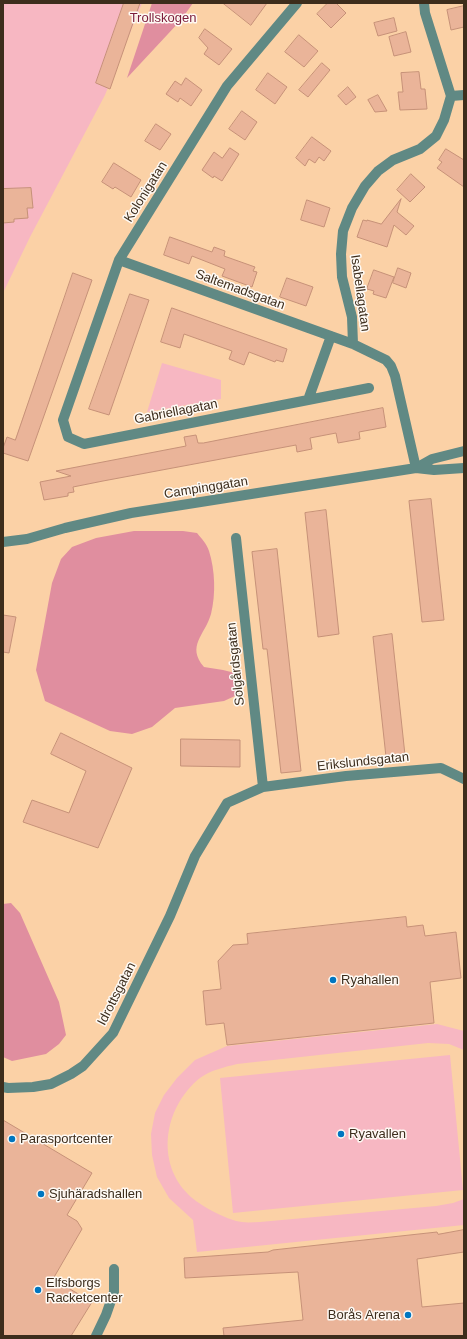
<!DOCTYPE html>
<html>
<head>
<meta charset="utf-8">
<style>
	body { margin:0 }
	#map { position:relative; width:467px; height:1339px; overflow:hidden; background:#fbd1a6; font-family:Helvetica,sans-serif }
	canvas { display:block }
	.frame { position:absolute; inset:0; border:4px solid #3d2d1c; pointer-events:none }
</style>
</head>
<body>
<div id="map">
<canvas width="467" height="1339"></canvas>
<div class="frame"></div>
</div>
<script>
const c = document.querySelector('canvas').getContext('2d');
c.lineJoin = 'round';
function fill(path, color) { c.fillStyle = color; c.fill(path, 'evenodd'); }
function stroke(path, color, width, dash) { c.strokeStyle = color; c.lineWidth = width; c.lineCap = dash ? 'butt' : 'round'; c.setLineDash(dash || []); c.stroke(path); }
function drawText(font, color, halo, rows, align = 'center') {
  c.font = font + ' Helvetica,sans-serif'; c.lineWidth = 3; c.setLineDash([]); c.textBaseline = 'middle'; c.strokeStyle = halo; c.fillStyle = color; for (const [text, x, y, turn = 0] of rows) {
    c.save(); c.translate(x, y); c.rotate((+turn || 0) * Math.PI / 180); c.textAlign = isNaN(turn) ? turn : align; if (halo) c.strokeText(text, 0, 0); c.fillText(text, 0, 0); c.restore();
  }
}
fill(new Path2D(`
	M3,3H142L105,95L30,237L3,293Z
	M162,363L221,380V399L147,412Z
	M437,1024L464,1031V1050L449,1044L428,1043L237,1064C225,1067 211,1070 200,1078C166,1105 155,1158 186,1192C196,1204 226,1220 242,1222C248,1223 254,1222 260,1222L436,1206L453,1203L464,1199V1225L197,1252L193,1220L169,1198L157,1177L152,1155L151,1134L155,1113L164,1095L177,1078L195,1060L227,1046Z
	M450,1055L463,1190L233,1213L220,1078Z`), '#f7b7c2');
fill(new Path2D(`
	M152,3H193L181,20L127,78Z
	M134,531H183L197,533C201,538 207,544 209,551C215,570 216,594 211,614C205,635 186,646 204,667L223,670L235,673L239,687L237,695L224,701L175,708L152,727L132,734L110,731L45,701L36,670L52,583L61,559L72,547L96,538Z
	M11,903L20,913L59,1002L66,1035L59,1044L46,1054L12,1061L3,1057V904Z`), '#e08e9f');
const building = new Path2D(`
	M124,3H140L110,89L96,83Z
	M223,3H267L251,25Z
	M328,3H336L346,13L331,28L317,14Z
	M464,6V27L451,30L447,10Z
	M394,18L397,31L378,36L374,23Z
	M205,29L232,49L219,65L204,54L208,48L199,38Z
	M406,32L411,52L394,56L389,37Z
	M299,35L318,51L304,67L285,52Z
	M322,63L330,70L308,97L299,90Z
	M419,72L421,89H425L427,109L400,110L398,92H403L401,73Z
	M268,73L287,87L275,104L256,90Z
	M186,78L202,90L191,106L180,98L178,102L166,94L175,81L181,85Z
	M348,87L356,97L346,105L338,96Z
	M378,95L387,111L375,112L368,100Z
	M242,111L257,122L245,140L229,129Z
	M156,124L171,134L160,150L145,141Z
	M312,137L331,151L324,161L319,157L315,163L309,159L305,166L296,158Z
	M230,148L239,154L222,181L214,176L213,178L202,170L214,152L222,158Z
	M446,149L464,160V187L437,168L442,162L439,160Z
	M114,163L141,180L131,197L115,187L113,189L102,182Z
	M411,174L425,187L410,202L397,190Z
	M31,188L33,208H27L28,218L14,219V222L3,223V189Z
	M401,199L397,212L414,226L406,235L394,225L387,247L357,237L363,220L367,221V220L381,224Z
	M307,200L330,208L324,227L301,220Z
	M170,237L212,252L214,247L225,251L224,256L255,267L253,271L257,272L252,287L222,276L225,269L192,256L189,264L164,255Z
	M398,268L411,273L406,288L393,283Z
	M374,270L394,277L386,298L373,294L374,291L367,289Z
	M73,273L92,280L28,461L3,453V448L7,437L15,440Z
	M287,278L313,287L306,306L280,297Z
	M130,294L149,300L109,415L89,409Z
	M172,308L287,349L283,362L276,360L275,362L249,352L244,365L229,359L232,351L184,334L180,348L161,342Z
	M383,408L386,427L359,432L360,439L338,443L336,433L310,438L312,449L297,452L296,445L103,481L73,487L74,492L68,493V496L44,500L40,482L71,476L56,471L186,446L184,437L196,435L198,443H203Z
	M431,499L444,620L422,622L409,501Z
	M326,510L339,634L318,637L305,513Z
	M277,549L301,771L281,773L267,649H263L252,552Z
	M3,615L16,617L9,653L3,652Z
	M392,634L405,755L386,757L373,637Z
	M61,733L132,768L98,848L23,822L32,800L69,813L86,771L51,754Z
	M181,739L240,740V767L181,766Z
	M406,917L407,927L423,925L425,936L456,932L461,978L430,982L434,1023L227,1045L224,1023L206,1025L203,991L221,989L218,961L233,945L248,944L247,934Z
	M3,1120L92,1173L67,1215L77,1221L82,1229L53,1279L92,1302L71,1336H3Z
	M464,1230V1252L417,1259L422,1307L464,1303V1336H224L223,1328L303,1320L298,1272L185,1278L184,1258L268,1252L273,1250L437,1232L438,1234Z`);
fill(building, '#eab499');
stroke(building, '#c69178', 1);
stroke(new Path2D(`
	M297,3L227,86L119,260L63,420L68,437L84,444L308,400L331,336
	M451,96L464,95
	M119,260L353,344L386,360L391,366L395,376L416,468
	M353,344L352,317L342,277L341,254L343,231L352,208L365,186L378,171L393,160L420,149L436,136L444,120L451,96L425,13L424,3
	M308,400L369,388
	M416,468L432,459L464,451
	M236,538L263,787
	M3,542L27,539L65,528L131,513L416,468L434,470L464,468
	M3,1087L8,1088L33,1087L51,1084L71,1074L83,1066L113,1033L170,916L195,856L227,803L263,787L346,776L441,768L464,779
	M96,1336L106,1315L114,1292V1269`), '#608984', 10);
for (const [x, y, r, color] of [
	[333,980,4,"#0076c0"],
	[341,1134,4,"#0076c0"],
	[12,1139,4,"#0076c0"],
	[41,1194,4,"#0076c0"],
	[38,1290,4,"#0076c0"],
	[408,1315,4,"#0076c0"]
]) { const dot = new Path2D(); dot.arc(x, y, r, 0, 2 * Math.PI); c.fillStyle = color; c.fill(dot); stroke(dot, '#fefaf5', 1.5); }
drawText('13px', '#7c1c3a', '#fefaf5', [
	["Trollskogen",163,18]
]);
drawText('13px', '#3d2d1c', '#fefaf5', [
	["Kolonigatan",146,192,-58],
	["Saltemadsgatan",240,290,20],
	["Isabellagatan",360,293,82],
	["Gabriellagatan",176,412,-11],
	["Campinggatan",206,488,-9],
	["Solgårdsgatan",236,664,-96],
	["Erikslundsgatan",363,762,-6],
	["Idrottsgatan",117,994,-63]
]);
drawText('13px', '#3d2d1c', '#fefaf5', [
	["Ryahallen",341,980],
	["Ryavallen",349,1134],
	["Parasportcenter",20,1139],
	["Sjuhäradshallen",49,1194],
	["Elfsborgs",46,1283],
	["Racketcenter",46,1298],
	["Borås Arena",400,1315,"right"]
], 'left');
</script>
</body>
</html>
